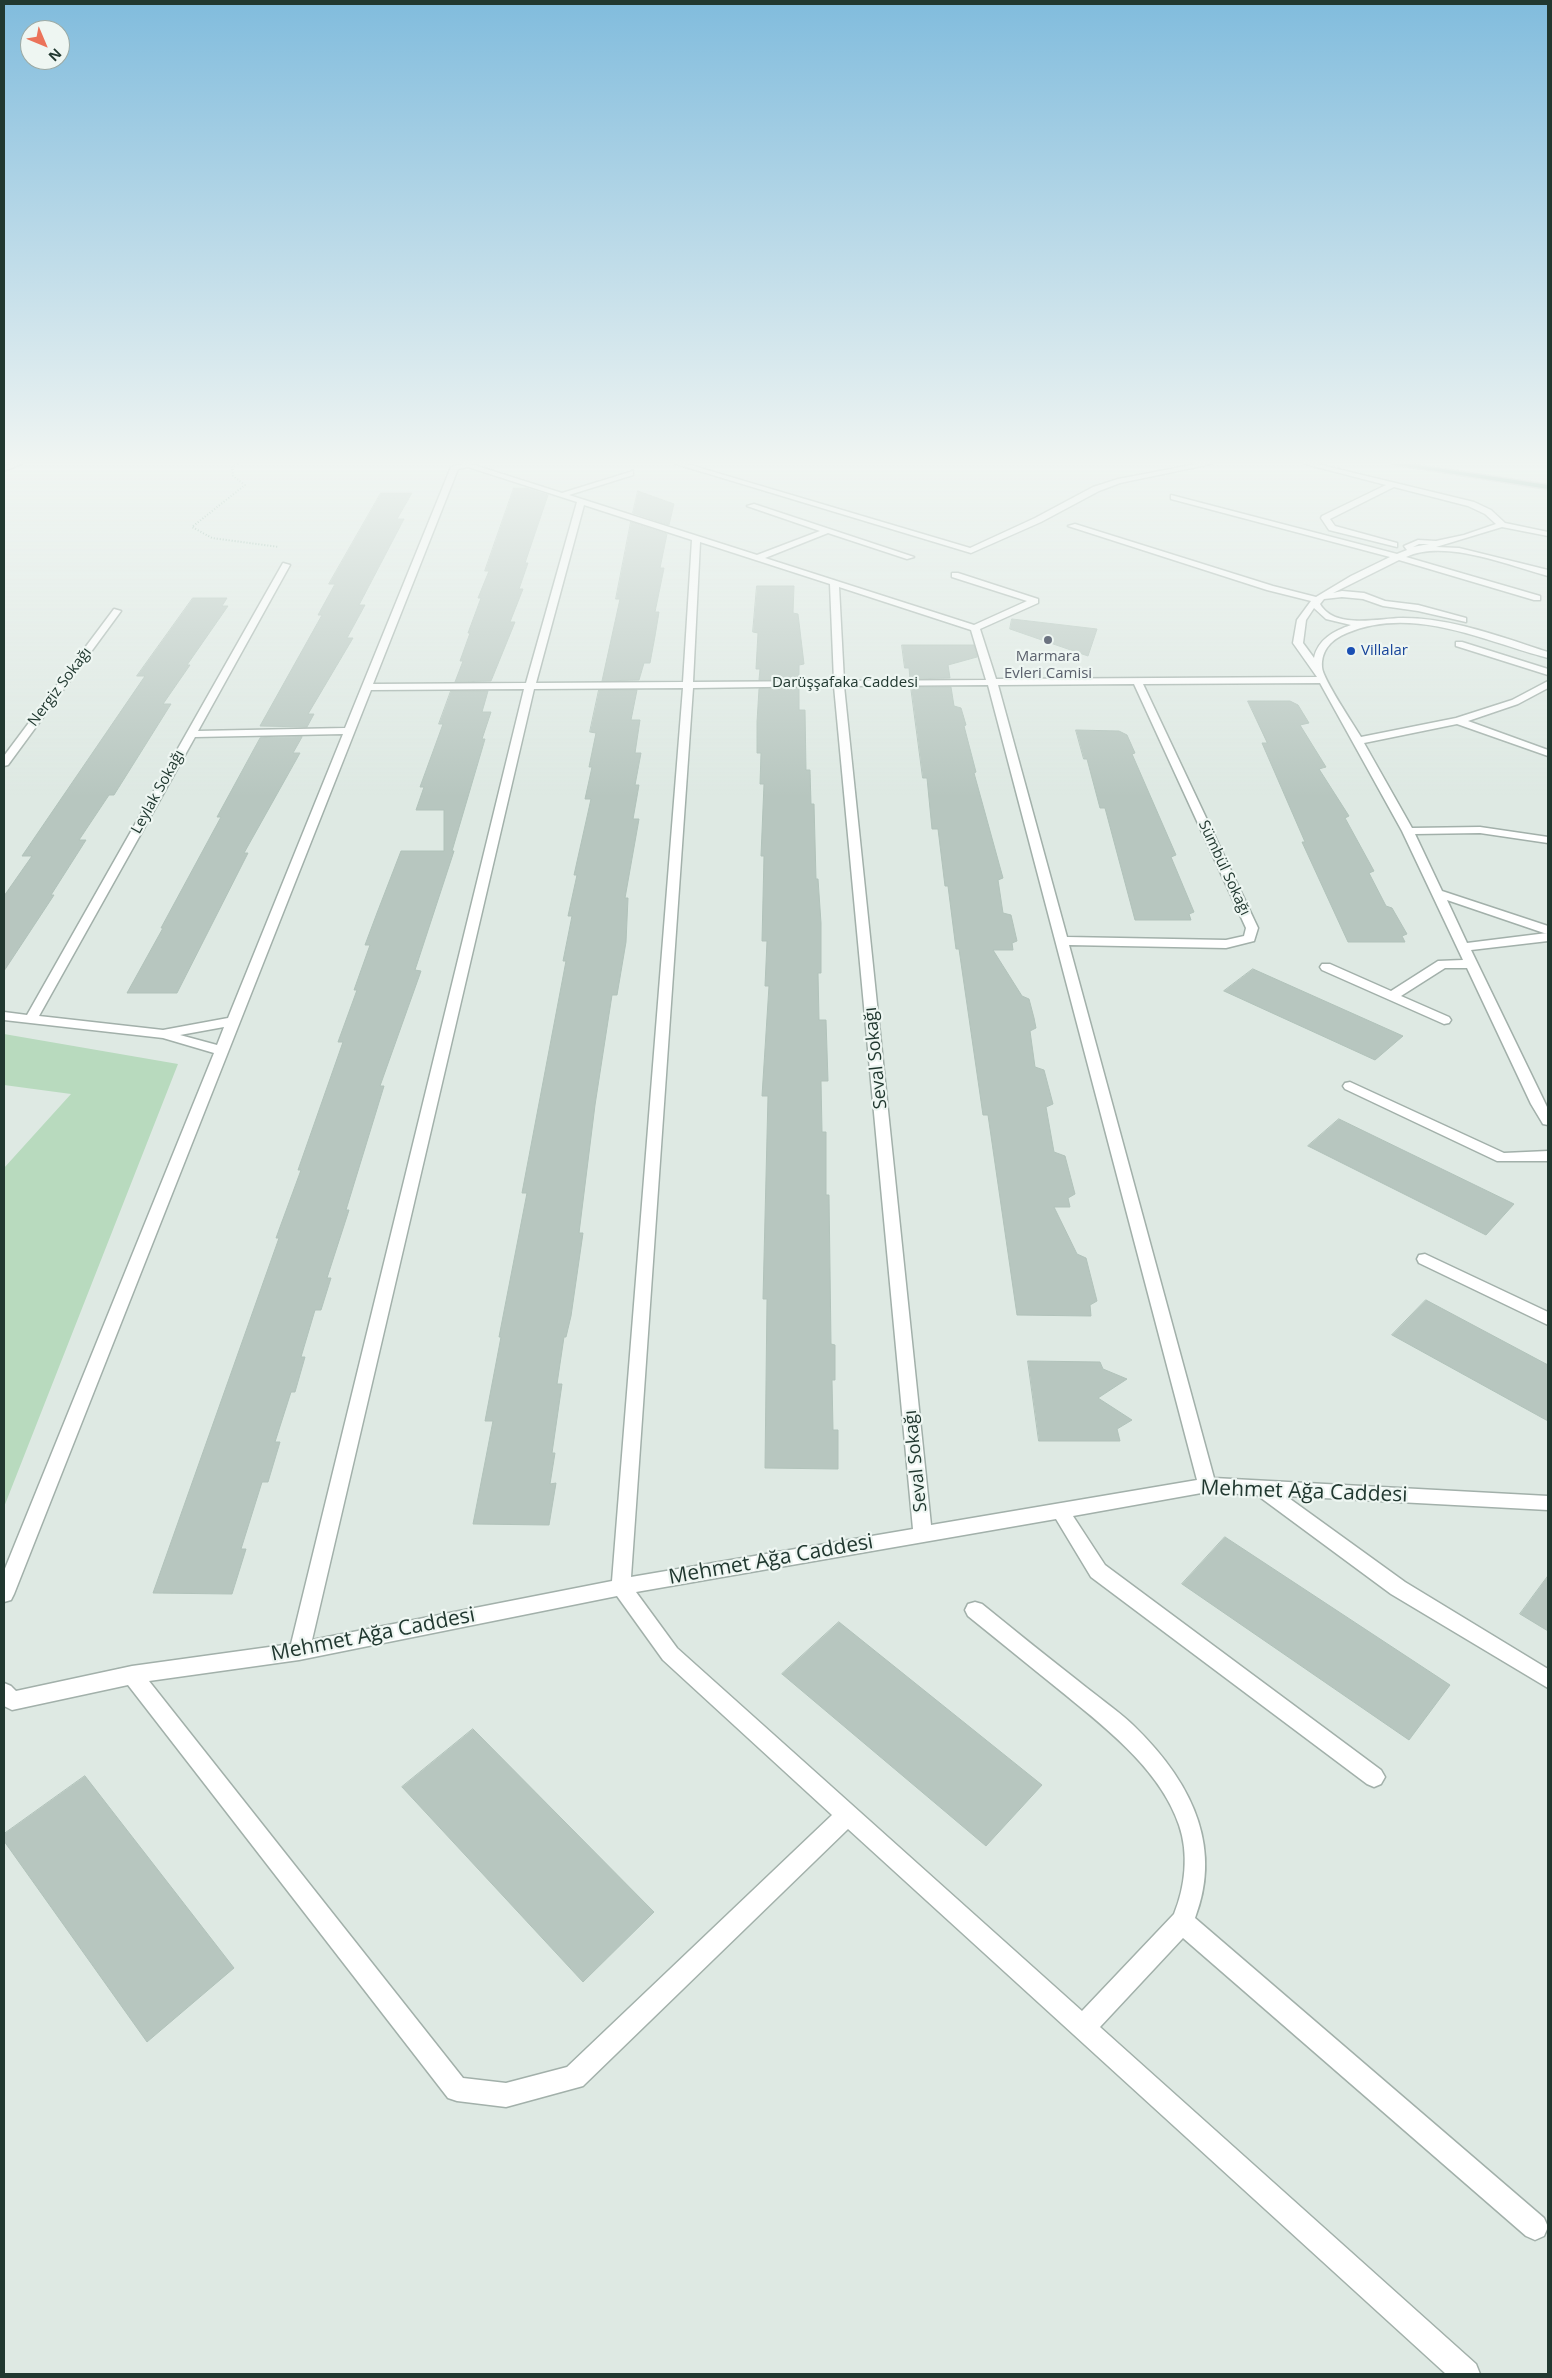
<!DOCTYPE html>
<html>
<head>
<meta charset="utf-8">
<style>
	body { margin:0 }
	#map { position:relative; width:1552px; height:2378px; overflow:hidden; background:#dee9e3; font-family:"Open Sans",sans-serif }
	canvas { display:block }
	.frame { position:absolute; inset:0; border:5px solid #213830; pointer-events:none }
	.north { position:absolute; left:20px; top:20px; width:50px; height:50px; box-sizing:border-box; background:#eef6f2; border:1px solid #9caaa4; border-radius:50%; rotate:135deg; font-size:14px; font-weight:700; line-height:20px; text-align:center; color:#213830 }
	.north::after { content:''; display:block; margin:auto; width:18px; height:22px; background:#eb735a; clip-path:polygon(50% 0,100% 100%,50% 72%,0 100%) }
</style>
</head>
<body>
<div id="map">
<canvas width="1552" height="2378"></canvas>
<div class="frame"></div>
<div class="north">N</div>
</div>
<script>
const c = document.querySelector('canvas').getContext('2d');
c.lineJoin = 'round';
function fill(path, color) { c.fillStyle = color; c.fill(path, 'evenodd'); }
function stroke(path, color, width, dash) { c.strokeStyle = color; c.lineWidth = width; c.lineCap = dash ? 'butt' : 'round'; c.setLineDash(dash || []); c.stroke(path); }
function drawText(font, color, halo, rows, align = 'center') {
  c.font = font + ' "Open Sans",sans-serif'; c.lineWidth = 4.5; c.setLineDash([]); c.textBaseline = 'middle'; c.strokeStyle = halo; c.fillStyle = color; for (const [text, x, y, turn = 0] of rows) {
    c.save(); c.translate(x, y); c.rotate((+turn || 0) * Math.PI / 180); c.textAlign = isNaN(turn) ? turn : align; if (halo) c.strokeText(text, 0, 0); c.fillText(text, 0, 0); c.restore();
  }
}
fill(new Path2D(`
	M4,1034L178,1064L4,1507V1168L71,1094L4,1085Z`), '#b8dabe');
const building = new Path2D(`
	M514,488H526L548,495L525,563H528L519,589H523L510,622H515L491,681L455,682L463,661H460L470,633H468L481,598H478L489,571H485Z
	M638,491L674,504L669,525L633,513Z
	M381,493H412L397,519H404L359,605H365L347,638H353L308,714H314L307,727L260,726L322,615H318L335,584H329Z
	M631,522L667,534L660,568H664L655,612H659L655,636L650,663H644L639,680L602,681L620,599H616Z
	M757,586H794L793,613L798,614L804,664L799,665V679L759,680L760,669H756L758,633L753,632Z
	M193,598H227L222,606H228L187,665H190L163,704H171L114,795H109L79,840H86L51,895H54L4,971V896L32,856H22L145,676H137Z
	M1012,619L1097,629L1088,656L1010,629Z
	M902,645H974L977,657L948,665L950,678L910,679L909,668H905Z
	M911,687H951L954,706L961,708L966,725L964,726L976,772L974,773L1003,878L998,880L1003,913L1011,915L1017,941L1012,943L1013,950H993L1022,996L1029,999L1034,1018L1036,1028L1030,1031L1035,1067L1044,1070L1053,1104L1046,1107L1054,1152L1065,1156L1075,1194L1068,1198L1070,1207H1054L1077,1254L1086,1258L1097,1301L1090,1305L1091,1316L1017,1315L988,1115H983L959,949H956L948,886H945L938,829H932L927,778H923Z
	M799,688V710H805L806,770H810L811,804H814L816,879H818L821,923V973H818L819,1020H826L828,1081H821L822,1132H826V1195H829L831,1344L835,1345V1380H832L833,1430H838V1469L765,1468L767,1299H763L768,1096H762L769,986H765L767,941H762L764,856H761L764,784H760L761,753H757V722L759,689Z
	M599,690H637L631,720H640L635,753H641L635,785H639L633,819H639L625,898H628L626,942L617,995H612L595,1105L579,1233H583L571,1316L566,1337H564L557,1384H562L552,1453H555L550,1484L556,1483L549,1525L473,1524L493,1421H485L501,1337H499L527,1193H522L566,961H563L572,916H568L577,875H574L591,799H585L592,767H589L596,733L590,732Z
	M451,691H488L482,712H491L482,739H485L452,851H454L415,970L421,971L380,1086H384L346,1210H349L327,1278H331L321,1310H315L301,1357H305L295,1392H291L275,1442H280L268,1482H262L241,1549H246L232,1594L153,1593L279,1238H276L301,1170H298L343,1042H338L357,990H354L370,945H365L377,913L401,851H444V810H416L424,787H420L443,724H439Z
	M1248,701H1290L1298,705L1309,723L1300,725L1326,767L1319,769L1349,816L1345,818L1374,871L1369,873L1386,906L1392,908L1407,934L1402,936L1405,942H1348L1302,842H1305L1262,743H1267Z
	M1076,730L1119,731L1127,735L1135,753L1132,754L1176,855L1171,857L1194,912L1189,914L1191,920H1135L1105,808H1100L1087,759H1084Z
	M302,737L293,753H300L244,853H248L177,993H127L163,928H161L221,817H217L260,738Z
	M1253,969L1403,1036L1375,1060L1224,991Z
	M1339,1119L1514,1204L1486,1235L1308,1146Z
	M1426,1300L1548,1365V1421L1392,1335Z
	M1028,1361L1100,1362L1103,1369L1127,1379L1098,1398L1132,1420L1117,1429L1120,1441H1039Z
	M1225,1537L1450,1685L1409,1740L1182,1584Z
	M1548,1576V1631L1520,1614Z
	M839,1622L1042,1785L986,1846L782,1674Z
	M473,1729L654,1912L583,1982L402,1787Z
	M85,1776L234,1968L147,2042L4,1841V1834Z`);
fill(building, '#b7c6bf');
stroke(building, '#b1c2ba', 1);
const minor = new Path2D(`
	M11,464H21L4,471V467Z
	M462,464H471L562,493L633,471V475L569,495L757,555L820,531L747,506L754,504L914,557L907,559L828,533L765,558L974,625L1027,601L952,577V573H958L1038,599V603L980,629L996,679L1317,677L1293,643L1297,620L1311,601L1267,590L1068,526L1075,524L1273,586L1316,597L1351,576L1390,557L1171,499V495L1397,554L1407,550L1404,546L1418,540L1436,541L1464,535L1496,524L1485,514L1468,506L1394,487L1330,519L1335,526L1397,543V547L1329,530L1321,518L1322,516L1386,485L1305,464H1317L1474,502L1491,510L1505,523L1548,532V536L1502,527L1436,547L1459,548L1548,570V576C1507,565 1445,539 1406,557L1540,596V600H1534L1399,560L1333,593L1342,591L1364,593L1385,601L1418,605L1466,618V622L1418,611L1383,606L1363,599L1342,597L1324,599L1320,604C1335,630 1379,618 1403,618C1452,618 1501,637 1548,652V658C1484,641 1413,605 1347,633C1332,639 1321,650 1322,667C1322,678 1354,725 1361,737L1456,718L1512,700L1548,681V688L1518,704L1468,721L1548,750V756L1457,724L1364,743L1412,828L1480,827L1548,837V843L1480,833L1415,834L1442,891L1548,926V941L1471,950L1548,1109V1125L1543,1124L1531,1104L1467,968H1445L1401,996L1449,1017L1451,1020L1449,1023L1444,1024L1322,970L1320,967L1322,964H1330L1391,991L1438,961L1463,960L1402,831L1320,683L1143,684L1258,928L1254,941L1226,948L1069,945L1214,1478L1548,1496V1510L1286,1496L1405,1582L1548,1669V1688L1391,1594L1257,1495L1207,1492L1073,1516L1105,1565L1381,1770L1385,1777L1381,1784L1374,1787L1367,1784L1091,1577L1056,1519L636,1592L677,1648L1082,2011L1174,1914C1185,1887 1189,1854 1179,1825C1160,1768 1101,1724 1057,1688C1027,1664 998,1640 968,1616L965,1610L968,1604L975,1602L982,1604C1014,1630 1045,1655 1077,1680C1095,1695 1116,1709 1133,1725C1188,1778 1224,1843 1195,1918L1544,2218L1548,2227L1544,2236L1535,2240L1526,2236L1183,1938L1100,2027L1476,2364L1480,2374H1446L848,1829L583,2086L506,2107L457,2101L448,2098L128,1685L12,1710L4,1706V1683L11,1686L16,1691L132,1666L291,1644L524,689L371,690L14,1594L11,1600L4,1602V1571L214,1053L163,1038L4,1020V1012L27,1015L283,563L290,565L198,731L345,728L451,467ZM468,467L577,502L526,683L373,684L458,469ZM584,505L692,540L683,682L536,683ZM700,542L830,584L834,681L693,682ZM1419,544H1429L1413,547ZM839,587L971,630L986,680L844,681ZM1314,608L1326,619L1351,625C1334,631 1318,639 1314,658L1303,643L1306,620ZM1134,684L1246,928L1244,936L1226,940L1067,937L998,685ZM988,685L1197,1480L931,1525L844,686ZM834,686L913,1529L631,1577L693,688ZM683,688L612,1581L312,1640L534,689ZM343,734L228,1018L163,1030L39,1016L195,737ZM1447,900L1544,933H1547L1467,943ZM224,1027L217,1045L180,1035ZM617,1596L663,1660L832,1815L567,2067L506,2083L463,2078L149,1681L299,1660Z
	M676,464H687L970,548L1035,518L1093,487L1118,479L1197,464H1211L1120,483L1099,491L1041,522L971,553Z
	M114,609L121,611L8,765L4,766V756Z
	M1456,642H1462L1548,669V675L1456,646Z
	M1350,1082L1504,1153L1548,1151V1161H1497L1345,1089L1343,1086L1345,1083Z
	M1425,1254L1548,1312V1325L1419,1263L1417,1259L1419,1255Z`);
const major = new Path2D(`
	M1392,464H1409L1548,485V489Z`);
stroke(minor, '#a2b0aa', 3);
stroke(major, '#bcc3c1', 3);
stroke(new Path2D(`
	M238,464L232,467L233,476L245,485L192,527L212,538L279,547`), '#80ab9a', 2, [1, 2]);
fill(minor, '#fff');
fill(major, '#659d8a');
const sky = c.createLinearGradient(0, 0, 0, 797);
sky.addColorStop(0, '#81bcdd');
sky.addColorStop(0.58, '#f0f5f2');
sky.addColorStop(1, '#f0f5f200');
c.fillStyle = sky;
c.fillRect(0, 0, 1552, 797);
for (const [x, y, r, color] of [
	[1048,640,5,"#6b7280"],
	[1351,651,5,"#1a4fb4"]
]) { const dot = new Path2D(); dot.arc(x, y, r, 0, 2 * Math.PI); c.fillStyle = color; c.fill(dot); stroke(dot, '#eef6f2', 2); }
drawText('15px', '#164399', '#eef6f2', [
	["Villalar",1361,651]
], 'left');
drawText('15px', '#5b616d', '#eef6f2', [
	["Marmara",1048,657],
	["Evleri Camisi",1048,674]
]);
drawText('15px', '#213830', '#eef6f2', [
	["Darüşşafaka Caddesi",845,683],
	["Nergiz Sokağı",60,687,-53],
	["Leylak Sokağı",158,792,-61],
	["Sümbül Sokağı",1224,868,65]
]);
drawText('18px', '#213830', '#eef6f2', [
	["Seval Sokağı",876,1058,-96],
	["Seval Sokağı",916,1461,-96]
]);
drawText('21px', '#213830', '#eef6f2', [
	["Mehmet Ağa Caddesi",1304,1492,2],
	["Mehmet Ağa Caddesi",771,1560,-10],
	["Mehmet Ağa Caddesi",373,1635,-11]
]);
</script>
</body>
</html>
